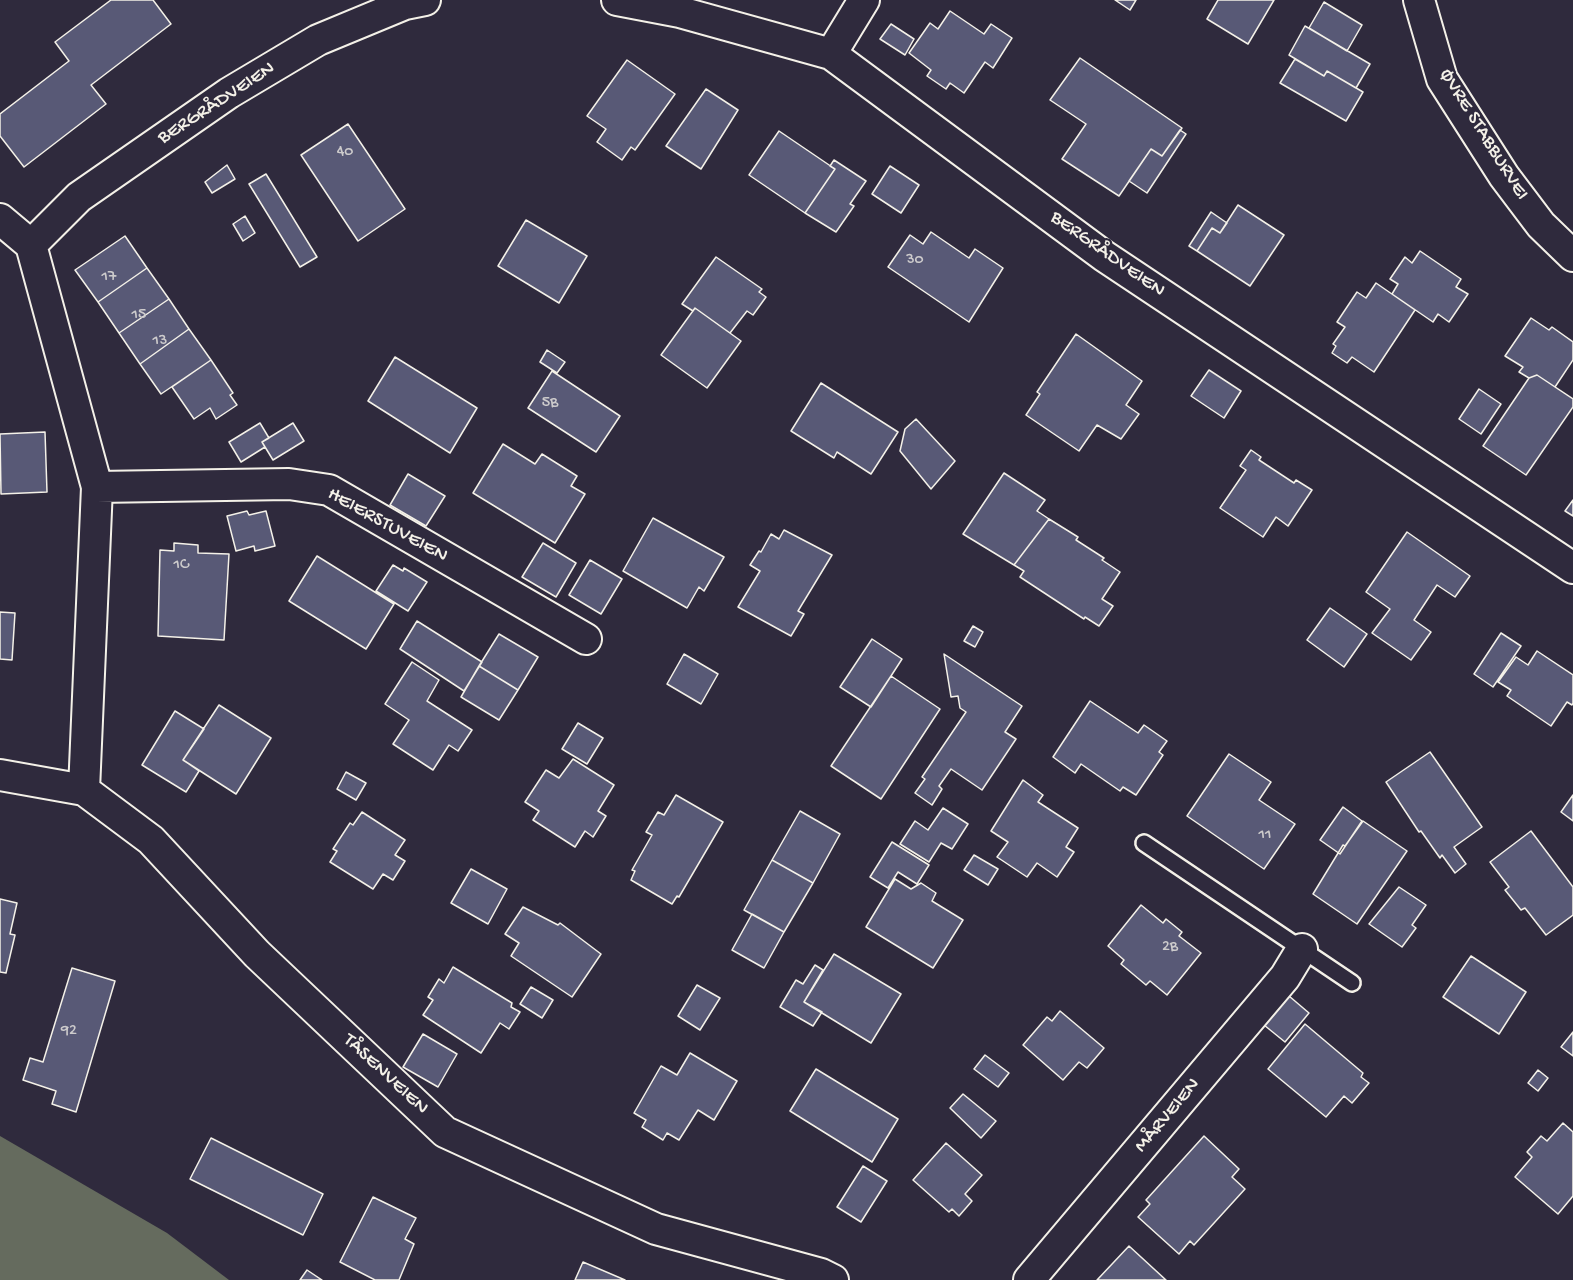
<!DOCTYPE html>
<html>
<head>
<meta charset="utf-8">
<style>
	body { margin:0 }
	canvas { display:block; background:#2f2a3d }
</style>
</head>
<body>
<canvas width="1573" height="1280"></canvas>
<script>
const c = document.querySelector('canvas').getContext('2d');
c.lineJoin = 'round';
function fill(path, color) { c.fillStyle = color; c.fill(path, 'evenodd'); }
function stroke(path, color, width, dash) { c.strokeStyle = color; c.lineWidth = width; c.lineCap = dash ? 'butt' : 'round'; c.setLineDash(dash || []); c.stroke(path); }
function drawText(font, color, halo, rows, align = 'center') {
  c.font = font + ' "Gochi Hand",sans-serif'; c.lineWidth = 4.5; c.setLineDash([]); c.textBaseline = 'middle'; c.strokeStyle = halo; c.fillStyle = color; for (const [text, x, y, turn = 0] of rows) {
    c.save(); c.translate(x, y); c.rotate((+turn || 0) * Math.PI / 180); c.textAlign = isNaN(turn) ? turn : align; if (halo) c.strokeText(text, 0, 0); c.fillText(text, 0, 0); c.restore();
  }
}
fill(new Path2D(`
	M0,1136L167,1233L229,1280H0Z`), '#656b5e');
const building = new Path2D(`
	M111,0H153L171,24L91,85L106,104L24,167L0,136V114L69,61L55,42Z
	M1115,0H1136L1130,10Z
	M1218,0H1274L1248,44L1207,19Z
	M1324,2L1362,25L1347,51L1309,28Z
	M950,11L984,34L991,24L1012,38L993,68L985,62L964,93L950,83L946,89L927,76L931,70L909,53L930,23L938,29Z
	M891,24L914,39L905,55L880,39Z
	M1305,26L1370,64L1356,88L1327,71L1324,76L1289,55Z
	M1080,58L1182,128L1162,156L1151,149L1119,196L1062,159L1086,124L1050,100Z
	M1295,59L1324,76L1327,71L1363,92L1346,121L1280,83Z
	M627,60L675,94L635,150L631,147L622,160L597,142L606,129L587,116Z
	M706,89L738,110L701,169L666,146Z
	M348,124L405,209L358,241L301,155Z
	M1180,130L1186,134L1147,193L1129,181L1151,149L1162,156Z
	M779,131L835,169L805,213L749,175Z
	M834,160L866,181L850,204L854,206L836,232L805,213L835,169L830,166Z
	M227,165L235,179L212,193L205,182Z
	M890,166L919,185L901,213L872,194Z
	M266,174L317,257L300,267L249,184Z
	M1238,205L1284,235L1250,286L1197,251L1212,228L1220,233Z
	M1211,212L1227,223L1220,233L1212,228L1197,251L1189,246Z
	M245,216L255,233L243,241L233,224Z
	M526,220L587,256L559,303L498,266Z
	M931,232L969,258L975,249L1003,268L969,322L888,267L910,235L923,244Z
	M125,236L147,268L98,302L75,270Z
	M1420,251L1461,279L1456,287L1468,294L1449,322L1438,314L1433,322L1392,294L1398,284L1390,279L1405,257L1412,263Z
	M716,257L762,289L759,292L766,297L753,315L747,311L730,333L695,308L693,311L682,304Z
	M147,268L169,299L119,333L98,302Z
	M1376,283L1415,310L1374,372L1352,357L1347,363L1332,353L1336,346L1333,344L1345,327L1337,322L1357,292L1366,298Z
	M169,299L189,329L140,364L119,333Z
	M695,308L741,341L707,388L661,355Z
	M1531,318L1549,330L1552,327L1573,342V360L1555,387L1537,375L1529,378L1519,372L1523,367L1505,356Z
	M189,329L211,360L161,394L140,364Z
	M1076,334L1142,381L1126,405L1139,414L1121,439L1097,425L1079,451L1026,415L1040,394L1037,392Z
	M547,350L565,362L557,373L540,362Z
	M395,357L477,408L450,453L368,401Z
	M211,360L233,393L230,395L237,405L216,419L210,408L194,419L172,387Z
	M1209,370L1241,391L1224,418L1191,396Z
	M552,371L620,416L596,452L528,408Z
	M1537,375L1573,399V407L1526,475L1483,446L1529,378Z
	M821,383L898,432L871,474L837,452L834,458L791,431Z
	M1479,389L1501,404L1481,434L1459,419Z
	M916,419L955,461L931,489L900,451L905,429Z
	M260,423L269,438L262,442L265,447L241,462L229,442Z
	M293,423L304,441L273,460L262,442Z
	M45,432L47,492L1,494L0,434Z
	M503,444L535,464L542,454L577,476L571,486L585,494L555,543L473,493Z
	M1251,450L1261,457L1259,460L1294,483L1296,480L1312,490L1288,526L1276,517L1263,537L1220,508L1246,470L1240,466Z
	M1004,473L1045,500L1037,511L1049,519L1014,565L963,534Z
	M408,474L445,496L426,526L390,505Z
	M1573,500V516L1565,511Z
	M247,511L249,515L266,511L275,546L255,551L254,546L236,551L227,516Z
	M653,518L724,557L704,591L699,587L687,608L623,571Z
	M1049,519L1078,537L1076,540L1104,558L1102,560L1120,572L1102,599L1113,606L1099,626L1085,617L1084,619L1020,577L1024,571L1014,565Z
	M784,530L832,555L798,611L804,614L791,636L738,607L760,571L750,565L759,551L761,552L771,534L779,539Z
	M1407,532L1470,576L1455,597L1437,585L1414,620L1431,632L1411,660L1372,633L1390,609L1366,592Z
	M174,543L198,545V553L229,554L224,640L158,636L160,550L174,551Z
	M543,543L576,563L556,597L522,577Z
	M317,556L394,604L366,649L289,601Z
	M590,560L622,579L601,614L569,595Z
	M393,565L403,571L404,568L427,582L408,611L376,591Z
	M1330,608L1367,634L1344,667L1307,640Z
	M0,612L15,613L12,660L0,659Z
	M417,621L482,662L464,691L400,649Z
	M973,626L983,632L975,647L964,641Z
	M1501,633L1521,646L1493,687L1474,674Z
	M499,634L538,657L518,690L479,666Z
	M872,639L902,659L871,707L840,687Z
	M1537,651L1573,675V703L1572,705L1567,702L1551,726L1507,696L1511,690L1498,682L1516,657L1528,665Z
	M684,654L718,674L701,704L667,684Z
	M944,654L1022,706L1005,732L1016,739L982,790L951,769L939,786L942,789L932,805L915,793L925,779L922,777L966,712L960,708L958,696L951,697Z
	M412,662L439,680L427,701L472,730L458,751L449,745L433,770L393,744L409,720L385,704Z
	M479,666L518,690L499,720L461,697Z
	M891,676L940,709L881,799L831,766Z
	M1090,701L1138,733L1144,725L1167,741L1159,752L1163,755L1136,795L1123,787L1120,791L1081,764L1075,773L1053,757Z
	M219,705L271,738L236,794L183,760Z
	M175,711L204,729L183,760L199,771L186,792L142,765Z
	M578,723L603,738L587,764L562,749Z
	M1430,752L1482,827L1454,847L1466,864L1455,873L1442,855L1440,858L1421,831L1419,832L1386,782Z
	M1229,754L1271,782L1259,800L1295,824L1264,869L1187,816Z
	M573,759L614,785L598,811L606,816L593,837L585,831L575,847L533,820L539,811L525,802L546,770L559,778Z
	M346,772L366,783L356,800L337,789Z
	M1023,780L1043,795L1038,802L1078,828L1066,847L1074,852L1057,877L1037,863L1027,877L997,857L1008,842L991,831Z
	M676,795L723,822L679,897L677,896L672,904L631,880L635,871L632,870L652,835L646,832L658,812L664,815Z
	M1573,795V821L1561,812Z
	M1343,807L1362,821L1340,854L1320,840Z
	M943,808L968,824L952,849L941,843L929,862L900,844L915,821L928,830Z
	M800,811L840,834L813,883L772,860Z
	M362,812L405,840L395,855L405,861L393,880L383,874L373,889L330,862L337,851L333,849L350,823L353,825Z
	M1363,821L1407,851L1357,924L1313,894L1343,845L1345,846Z
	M1531,831L1573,887V915L1546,935L1525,908L1521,910L1505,890L1509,887L1490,862Z
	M892,842L929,865L917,884L898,872L888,888L870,877Z
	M974,855L998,869L988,885L964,870Z
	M772,860L813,883L784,932L744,910Z
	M471,869L507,889L488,924L451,903Z
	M895,879L911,889L921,883L936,893L932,901L963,920L933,968L866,927Z
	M1399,887L1426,905L1412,925L1416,928L1402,947L1369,924Z
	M0,899L17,903L10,934L15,935L6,973L0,972Z
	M1141,905L1163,923L1166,919L1182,932L1179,936L1201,953L1167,995L1150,981L1146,985L1121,964L1124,960L1108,946Z
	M523,907L558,925L560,923L601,954L572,997L511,956L519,943L505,934Z
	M752,914L784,932L764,968L732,950Z
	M834,954L901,994L871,1043L804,1002Z
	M1471,956L1526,992L1499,1034L1443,997Z
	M815,965L823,970L804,1002L822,1012L813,1026L780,1007L796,980L803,984Z
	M453,967L512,1003L511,1007L520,1012L509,1029L500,1023L481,1053L423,1015L433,1000L428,997L439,979L444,983Z
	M72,968L115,981L76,1112L52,1104L56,1091L23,1080L30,1058L43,1062Z
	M697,985L720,998L700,1030L678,1016Z
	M531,987L553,1000L542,1018L520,1004Z
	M1289,996L1309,1013L1285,1042L1264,1025Z
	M1060,1011L1104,1048L1087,1068L1079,1062L1063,1080L1023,1045L1047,1017L1052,1021Z
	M1305,1024L1363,1073L1361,1077L1369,1083L1352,1103L1344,1096L1326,1117L1268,1069Z
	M1573,1032V1056L1561,1047Z
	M423,1034L457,1054L438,1087L403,1067Z
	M690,1053L737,1081L714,1120L698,1110L679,1140L667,1133L663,1140L642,1127L646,1120L634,1113L661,1066L677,1075Z
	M985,1055L1009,1073L998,1087L974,1069Z
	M816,1069L898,1119L872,1162L790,1111Z
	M1538,1070L1548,1078L1538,1091L1528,1083Z
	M963,1094L996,1121L981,1138L950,1108Z
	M1563,1123L1573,1132V1196L1558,1214L1515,1177L1532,1157L1527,1152L1541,1136L1547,1141Z
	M1204,1136L1239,1169L1232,1177L1245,1189L1194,1245L1190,1241L1179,1254L1138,1217L1150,1204L1146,1200Z
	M211,1138L323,1194L303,1235L190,1179Z
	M946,1143L982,1175L965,1194L972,1201L959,1216L952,1209L949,1212L913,1180Z
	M863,1166L887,1181L861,1222L837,1207Z
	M373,1197L416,1218L405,1239L414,1244L399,1280H375L340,1262Z
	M1129,1246L1166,1280H1097Z
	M583,1262L625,1280H575Z
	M307,1270L322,1280H300Z`);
fill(building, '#585976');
stroke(building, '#f4f1e8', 1.5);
const service = new Path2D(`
	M1144,843L1352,983`);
const minor = new Path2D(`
	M617,0L680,12L831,54L1104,256L1573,568
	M1419,0L1442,79L1504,176L1541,225L1573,256
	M831,54L864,0
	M0,219L31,245L97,487L84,790
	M31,245L79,197L229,93L318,40L405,4L425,0
	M97,487L289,484L329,490L586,639
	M0,775L84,790L151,840L257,954L445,1132L656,1229L821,1274L833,1280
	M1029,1280L1285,977L1302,949`);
stroke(service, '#f4f1e8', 20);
stroke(minor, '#f4f1e8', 34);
stroke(service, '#2f2a3d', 15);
stroke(minor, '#2f2a3d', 30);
drawText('16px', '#cdcbcc', null, [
	["40",345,153],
	["30",915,261],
	["17",109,278],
	["15",139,316],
	["13",160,342],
	["5B",550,404],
	["1C",181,566],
	["11",1265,836],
	["2B",1170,948],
	["92",69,1032]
]);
drawText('20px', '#f4f1e8', '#2f2a3d', [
	["BERGRÅDVEIEN",217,104,-33],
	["ØVRE STABBURVEI",1483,135,58],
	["BERGRÅDVEIEN",1107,255,35],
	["HEIERSTUVEIEN",387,526,29],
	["TÅSENVEIEN",385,1075,43],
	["MÅRVEIEN",1168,1116,-50]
]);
</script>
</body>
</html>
